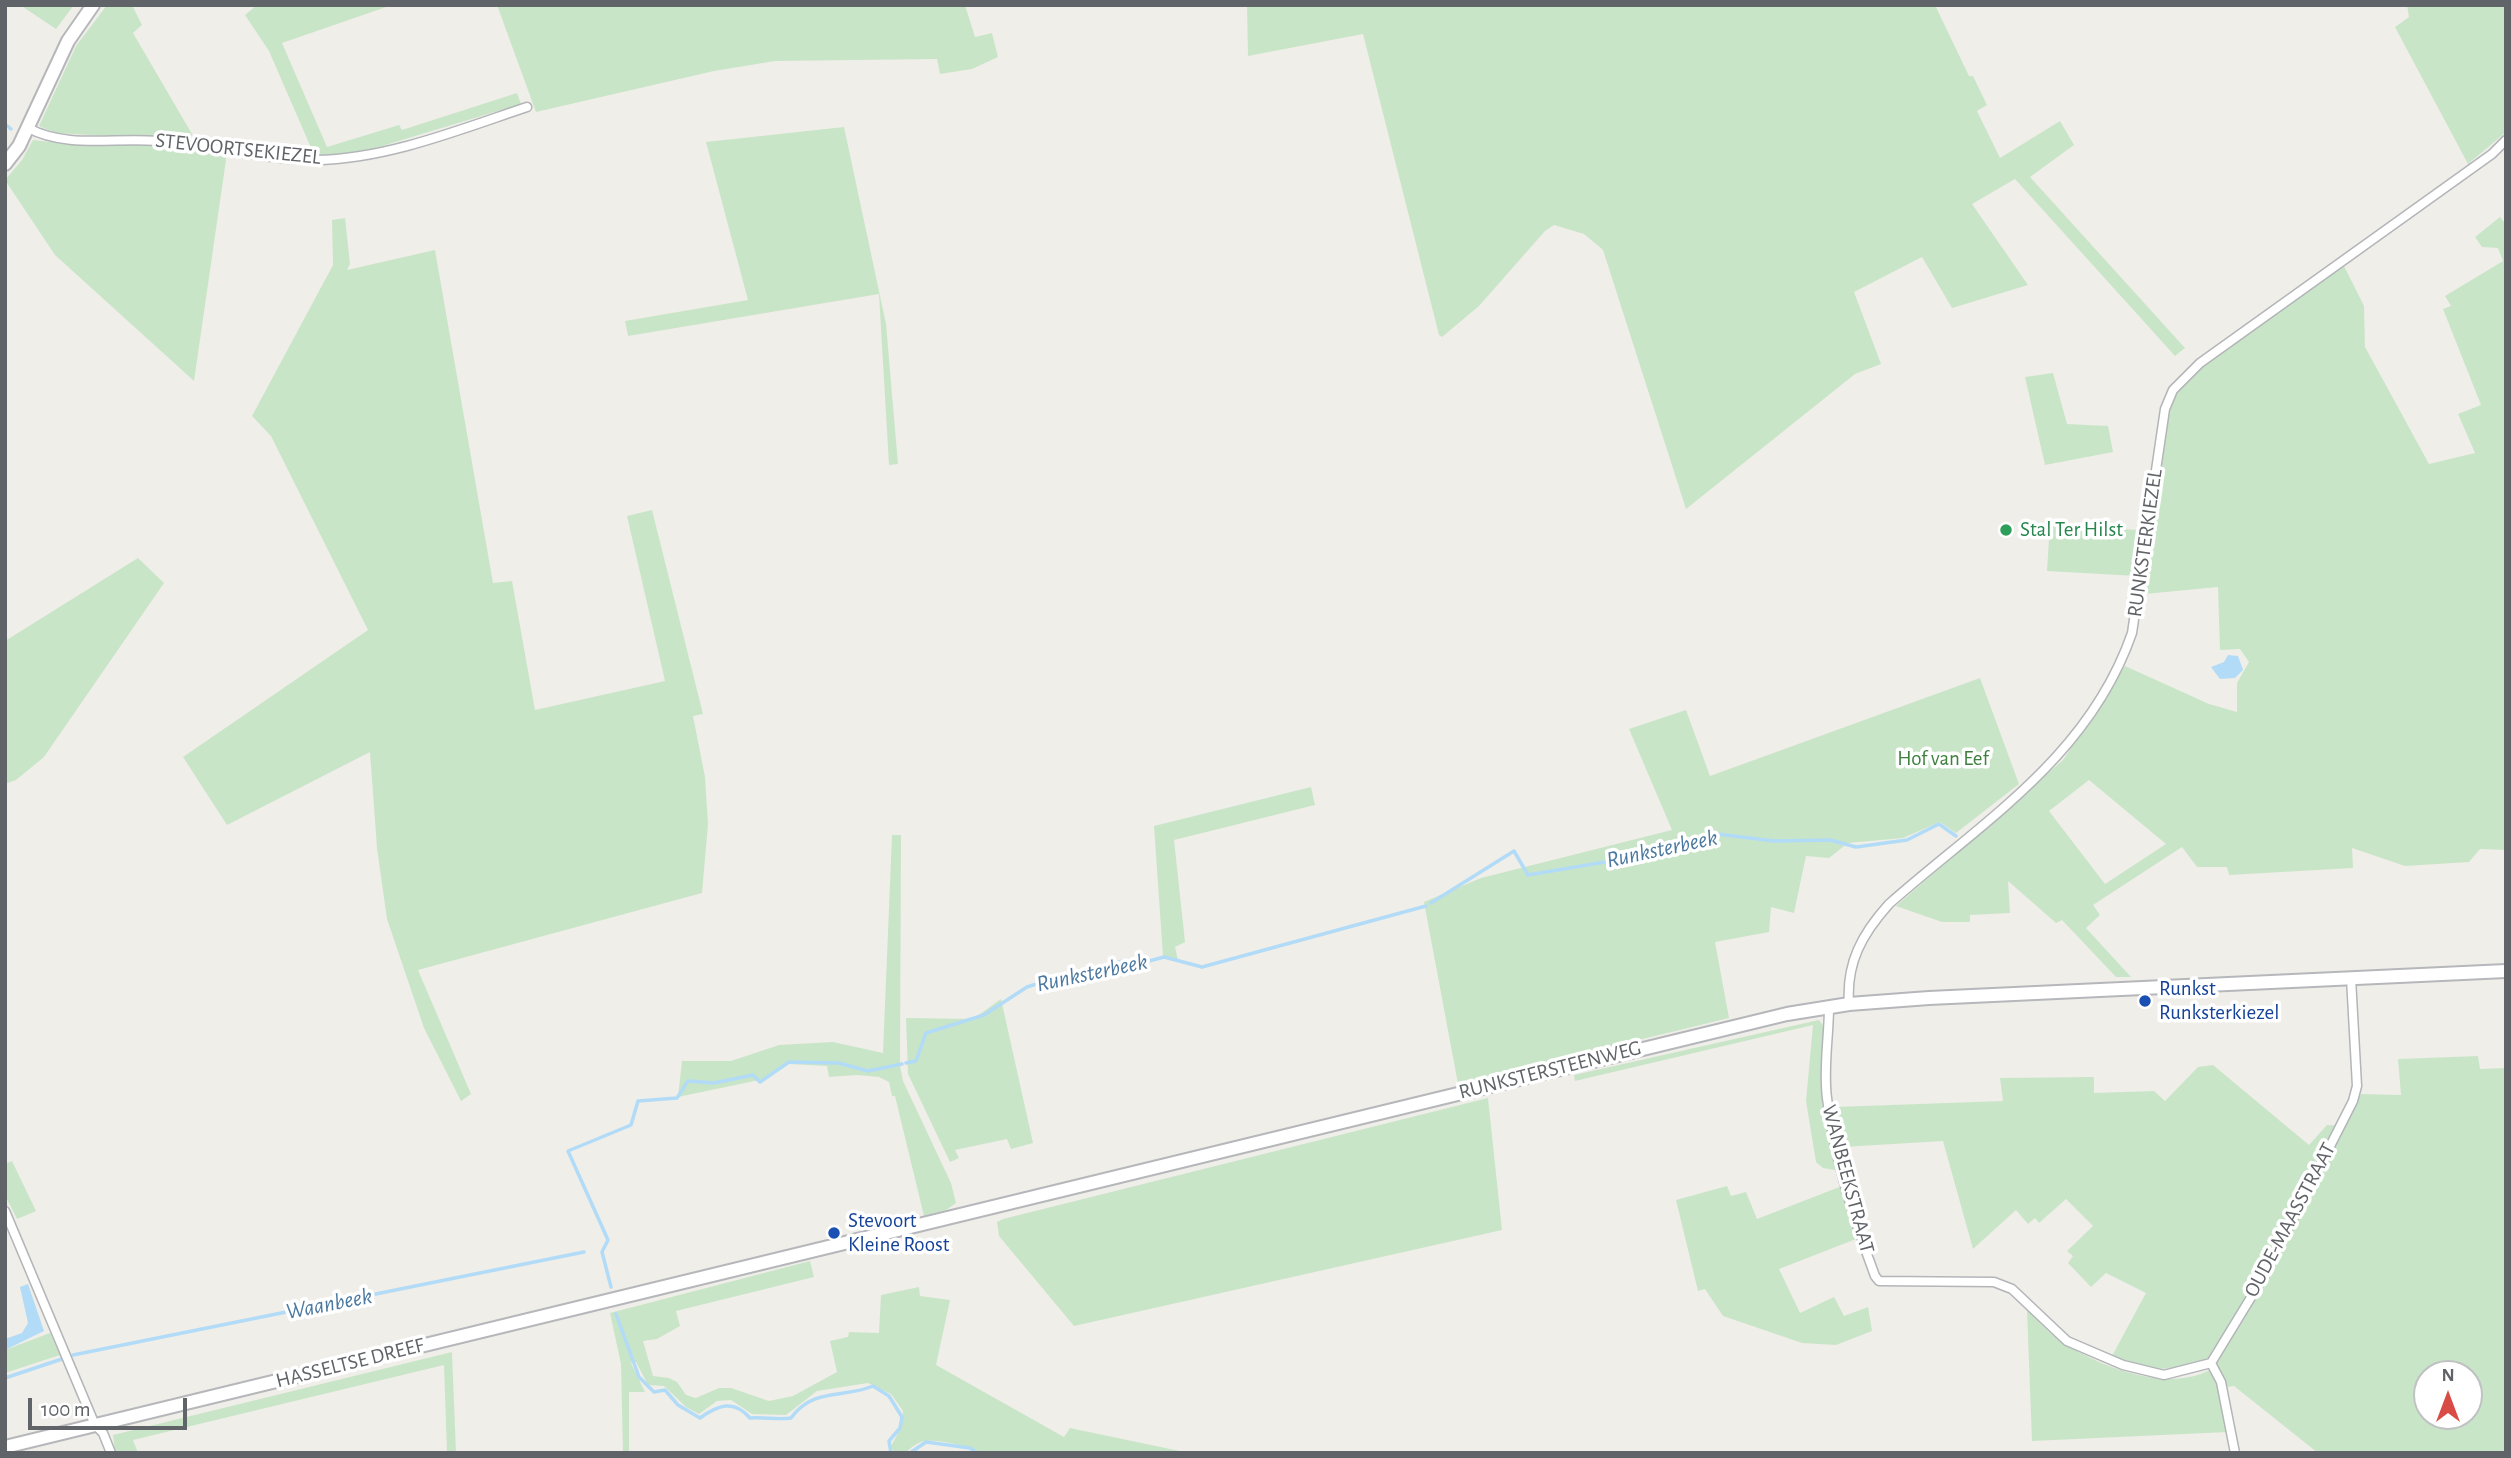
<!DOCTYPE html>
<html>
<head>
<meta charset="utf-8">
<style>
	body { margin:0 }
	#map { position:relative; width:2511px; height:1458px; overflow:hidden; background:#f0eee9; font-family:"Alegreya Sans",sans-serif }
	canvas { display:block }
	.frame { position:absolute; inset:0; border:7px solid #606367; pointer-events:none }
	.north { position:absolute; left:2413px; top:1360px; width:70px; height:70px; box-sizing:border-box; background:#fff; border:2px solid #bfc1c2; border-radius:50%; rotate:0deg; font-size:19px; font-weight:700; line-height:28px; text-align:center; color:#606367 }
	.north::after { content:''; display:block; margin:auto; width:24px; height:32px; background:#d94c46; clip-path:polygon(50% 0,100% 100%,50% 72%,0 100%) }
	.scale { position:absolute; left:28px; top:1398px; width:159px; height:32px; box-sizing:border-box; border:4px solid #606367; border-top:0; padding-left:9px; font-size:21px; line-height:24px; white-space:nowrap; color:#606367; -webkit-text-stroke:5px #fff; paint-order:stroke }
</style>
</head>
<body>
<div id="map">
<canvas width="2511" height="1458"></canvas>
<div class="frame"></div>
<div class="north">N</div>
<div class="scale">100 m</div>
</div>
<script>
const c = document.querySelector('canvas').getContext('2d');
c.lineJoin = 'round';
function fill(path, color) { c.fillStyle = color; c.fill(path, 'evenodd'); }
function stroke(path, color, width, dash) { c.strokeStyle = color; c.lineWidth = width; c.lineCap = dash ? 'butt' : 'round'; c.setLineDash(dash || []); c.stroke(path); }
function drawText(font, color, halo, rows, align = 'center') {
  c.font = font + ' "Alegreya Sans",sans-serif'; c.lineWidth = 7; c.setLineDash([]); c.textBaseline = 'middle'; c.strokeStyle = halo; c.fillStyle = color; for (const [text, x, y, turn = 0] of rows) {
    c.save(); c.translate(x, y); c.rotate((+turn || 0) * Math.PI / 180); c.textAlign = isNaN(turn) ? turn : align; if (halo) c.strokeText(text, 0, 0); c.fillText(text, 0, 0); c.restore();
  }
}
fill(new Path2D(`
	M20,5H74L56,29Z
	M107,5H132L142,25L133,33L192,134L193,141L56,133L39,126L76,46Z
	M257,5H392L282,43L327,147L399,125L402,130L517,93L521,104L369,150L315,157L269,51L245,15Z
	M497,5H965L975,37L992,33L998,57L972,69L940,74L937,59L775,61L714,71L536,112Z
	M1247,5H1935L1969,76H1973L1987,105L1977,111L2000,158L2060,121L2074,145L2030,177L2185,348L2175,356L2015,179L1972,204L2028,285L1952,308L1922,257L1854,292L1881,364L1855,374L1686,509L1603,250L1584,234L1554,225L1545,231L1479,306L1442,337L1439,335L1363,34L1248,56Z
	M2407,5H2506V132L2468,164L2395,27L2409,17Z
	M844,127L886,324L898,464L889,465L879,294L628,336L625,321L748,300L706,142Z
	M33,140L76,145L148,144L227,153L194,381L55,255L5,180L22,160Z
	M2500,217L2506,224V850L2480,849L2469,862L2405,866L2352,848L2353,868L2229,875L2227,867H2197L2182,847L2093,905L2100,915L2086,928L2131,977H2116L2062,920L2056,923L2008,881L2010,913L1970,915V922H1942L1896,906L2063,760L2125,666L2209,704L2237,712V683L2249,662L2240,649L2220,650L2218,587L2145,594L2170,406L2184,383L2201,368L2344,266L2364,306L2365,347L2429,464L2475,453L2458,414L2481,405L2443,309L2451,306L2445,296L2503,261L2498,248L2482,247L2475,237ZM2089,780L2166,844L2105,884L2049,811Z
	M345,218L350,264L347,270L435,250L493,583L512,581L535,710L665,681L627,516L652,510L703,714L693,716L705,777L708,824L702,893L418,970L471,1094L461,1101L424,1028L387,919L377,848L370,752L227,825L183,757L368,630L271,436L252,416L333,265L332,220Z
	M2053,373L2067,424L2108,426L2113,452L2045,465L2025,377Z
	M2050,524L2137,530L2143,539L2137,576L2047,571Z
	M138,558L164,583L44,757L16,780L5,784V641Z
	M1980,678L2019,784L1956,833L1940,822L1903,838L1848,843L1829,858L1806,856L1794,913L1771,907L1769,932L1715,942L1729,1018L1458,1084L1424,902L1481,878L1672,830L1629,729L1686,710L1710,776Z
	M1311,787L1315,805L1174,840L1185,942L1175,947L1178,960L1163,956L1154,826Z
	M892,835H901L900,1066L903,1081L951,1183L956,1203L946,1210L924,1216L895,1096H892L889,1082L879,1077L857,1075L829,1077L827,1066L789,1064L764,1079L678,1097L682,1061H731L779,1045L833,1042L883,1053Z
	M1001,999L1033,1143L1011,1149L1007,1139L955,1150L959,1158L950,1162L908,1074L906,1018L973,1019Z
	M1819,1020L1825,1028L1822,1103L1837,1162L1835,1170L1823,1168L1816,1162L1806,1101L1813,1025L1575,1081L1574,1075Z
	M2478,1056L2480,1069L2506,1068V1453H2318L2234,1386L2227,1387L2223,1408L2228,1432L2032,1441L2027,1310C2039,1321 2050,1335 2064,1343C2104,1369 2175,1396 2218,1365L2212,1361C2170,1371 2152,1373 2112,1356L2146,1293L2106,1273L2091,1287L2068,1263L2073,1256L2067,1251L2093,1226L2066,1199L2039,1223L2035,1218L2028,1224L2016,1210L1973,1249L1943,1141L1843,1147L1834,1107L2003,1101L2000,1078L2094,1077V1093L2154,1091L2165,1101L2198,1067L2213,1065L2309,1145L2327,1125L2345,1126L2361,1094L2401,1095L2398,1059ZM2427,1374H2469V1416H2427Z
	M1488,1098L1502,1230L1074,1326L999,1236L997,1222L1003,1219Z
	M12,1161L36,1211L17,1219L5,1195V1164Z
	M1727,1186L1731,1196L1746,1192L1757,1219L1842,1186L1856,1239L1779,1269L1800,1313L1834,1297L1844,1316L1868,1307L1872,1331L1836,1345L1802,1343L1723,1316L1705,1289L1698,1291L1676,1200Z
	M810,1261L814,1277L676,1311L680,1326L657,1339L643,1341L653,1376L669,1378L677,1382L686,1395L696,1398L719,1388H731L769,1401L793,1396L837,1372L830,1341L848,1337L849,1332L879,1333L881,1295L919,1287L920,1296L950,1300L936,1365L1064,1437L1070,1428L1189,1453H980C972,1446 936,1439 925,1441C918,1442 911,1447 906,1453H894L891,1446L901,1428L903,1411L891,1394L868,1383L817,1391L786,1415L752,1414L731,1400L717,1401L699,1414L686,1407L664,1386L648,1385L636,1362L631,1363L645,1392H629V1453H623L621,1364L610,1313Z
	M50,1333L60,1355L5,1373V1350Z
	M452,1352L456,1453H447L444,1365L133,1440L138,1453H115L113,1435Z`), '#c9e5c8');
fill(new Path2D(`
	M2228,655L2238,656L2243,670L2235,678L2220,679L2211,667L2224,662Z
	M28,1284L44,1331L5,1350V1339L22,1333L28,1323L20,1287Z`), '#b2dbf7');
stroke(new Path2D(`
	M5,124L11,129
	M1431,903L1514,851L1528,875L1652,854L1717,834L1774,841L1830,840L1856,847L1907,840L1939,824L1956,836
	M906,1063L916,1061L926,1033L984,1015L1027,987L1055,978L1123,961H1149L1164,957L1202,967L1426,906
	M602,1252L608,1240L568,1151L631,1125L638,1101L677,1098L688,1081L714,1083L753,1075L760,1082L789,1062L839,1063L868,1071L902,1064
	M602,1252L611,1287
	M616,1314L639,1377L654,1392L665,1390L678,1405L700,1418C718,1405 734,1399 750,1418C764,1417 778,1420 791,1418C814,1387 842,1399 873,1386L889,1396L902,1417L900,1428L889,1441L891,1453
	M73,1355L584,1252
	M5,1378L62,1359
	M910,1453L926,1442L970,1448L977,1453`), '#b2dbf7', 3.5);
const street = new Path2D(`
	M28,128C68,149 114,137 158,141C210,145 264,160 316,160C387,159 461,129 527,107
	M1849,1004C1846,963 1862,934 1889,904C1983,821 2089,757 2132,633L2165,409L2173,390L2200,363L2492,154L2506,140
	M1829,1007C1829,1037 1823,1068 1827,1098C1834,1158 1854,1220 1875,1276L1879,1281L1994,1282L2012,1289L2067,1341L2123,1365L2164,1375L2211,1363
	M5,1211L95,1425L103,1433L111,1453
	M2211,1363L2264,1276L2353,1101L2357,1086L2351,978
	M2211,1363L2221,1382L2235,1453`);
const secondary = new Path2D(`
	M5,164L19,146L68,41L93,5
	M5,1447L1787,1014L1849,1004L1929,998L2506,971`);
stroke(street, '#b3b5b9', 11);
stroke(secondary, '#b5b7bb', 16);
stroke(street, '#fff', 8);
stroke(secondary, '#fff', 12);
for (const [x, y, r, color] of [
	[2006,530,7,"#2e9e5b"],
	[2145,1001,7,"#1a4fb4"],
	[834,1233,7,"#1a4fb4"]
]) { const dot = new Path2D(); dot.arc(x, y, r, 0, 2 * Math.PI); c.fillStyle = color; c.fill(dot); stroke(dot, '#fff', 2.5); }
drawText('21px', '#606367', '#fff', [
	["STEVOORTSEKIEZEL",238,149,6],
	["RUNKSTERKIEZEL",2145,543,-82],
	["RUNKSTERSTEENWEG",1550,1070,-14],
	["WANBEEKSTRAAT",1848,1179,75],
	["OUDE-MAASSTRAAT",2290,1220,-62],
	["HASSELTSE DREEF",350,1363,-14]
]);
drawText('21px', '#27864d', '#fff', [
	["Stal Ter Hilst",2020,530]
], 'left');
drawText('21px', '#3e803f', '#fff', [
	["Hof van Eef",1943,759]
]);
drawText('21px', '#164399', '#fff', [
	["Runkst",2159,989],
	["Runksterkiezel",2159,1013],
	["Stevoort",848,1221],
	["Kleine Roost",848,1245]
], 'left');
drawText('italic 23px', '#4b78a0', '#fff', [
	["Runksterbeek",1662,849,-12],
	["Runksterbeek",1092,973,-12],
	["Waanbeek",329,1304,-11]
]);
</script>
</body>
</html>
